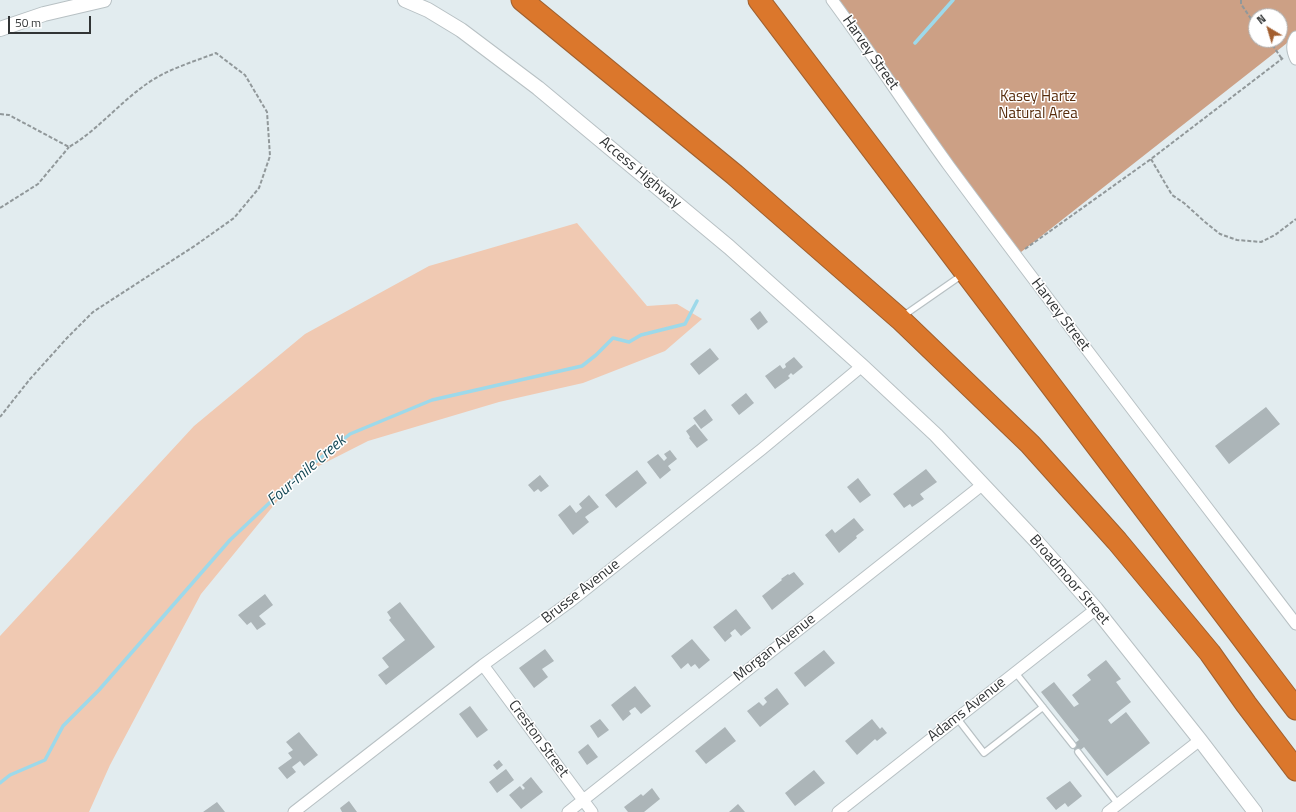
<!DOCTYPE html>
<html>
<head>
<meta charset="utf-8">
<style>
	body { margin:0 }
	#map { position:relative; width:1296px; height:812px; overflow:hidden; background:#e2ecef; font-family:"Titillium Web",sans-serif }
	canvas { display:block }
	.north { position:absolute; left:1248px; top:8px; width:40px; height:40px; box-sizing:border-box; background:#fff; border:1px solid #adaeae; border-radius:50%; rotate:322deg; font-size:11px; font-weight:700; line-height:16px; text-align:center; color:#313435 }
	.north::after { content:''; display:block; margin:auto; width:14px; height:18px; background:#a35f30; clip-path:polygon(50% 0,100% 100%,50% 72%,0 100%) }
	.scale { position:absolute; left:8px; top:16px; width:83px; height:18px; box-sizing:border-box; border:2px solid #313435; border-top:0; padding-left:5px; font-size:12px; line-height:14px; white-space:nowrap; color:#313435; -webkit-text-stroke:3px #fff; paint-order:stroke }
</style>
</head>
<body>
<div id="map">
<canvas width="1296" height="812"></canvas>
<div class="north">N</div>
<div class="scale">50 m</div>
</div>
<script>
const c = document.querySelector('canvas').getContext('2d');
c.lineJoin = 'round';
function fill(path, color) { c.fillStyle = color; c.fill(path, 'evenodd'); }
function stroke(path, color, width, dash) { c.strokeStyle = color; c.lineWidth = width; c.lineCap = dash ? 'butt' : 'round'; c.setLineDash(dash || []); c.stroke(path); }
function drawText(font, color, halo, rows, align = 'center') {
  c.font = font + ' "Titillium Web",sans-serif'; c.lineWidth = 3; c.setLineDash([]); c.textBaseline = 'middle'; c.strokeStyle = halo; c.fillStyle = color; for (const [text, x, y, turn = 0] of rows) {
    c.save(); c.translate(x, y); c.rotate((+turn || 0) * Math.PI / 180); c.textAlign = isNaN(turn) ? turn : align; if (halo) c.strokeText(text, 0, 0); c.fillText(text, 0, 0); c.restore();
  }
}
fill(new Path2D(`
	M577,223L647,306L677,304L702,319L665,351L583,383L499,402L368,441L297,477L201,594L110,765L89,812H0V636L194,426L305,334L429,266Z`), '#f0c9b2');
fill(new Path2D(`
	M832,0H1296V36L1016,256ZM1256,16H1280V40H1256Z`), '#cca085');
stroke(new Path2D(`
	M915,43L953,0
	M0,783L10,775L45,760L63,726L99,690L230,540L297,477L350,434L432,400L582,366L596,355L613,338L629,342L641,335L685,324L697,301`), '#9dd9ea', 3.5);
fill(new Path2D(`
	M760,311L768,322L758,330L750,319Z
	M710,348L719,359L699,375L690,364Z
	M794,357L803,367L793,375L791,373L788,376L790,378L775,389L765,376L780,365L783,369L786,367L785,364Z
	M746,393L754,403L739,415L731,405Z
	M1266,407L1280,424L1229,464L1215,446Z
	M705,409L713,420L701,429L693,418Z
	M695,424L708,440L697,448L689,438L690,437L686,431Z
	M670,450L677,459L668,466L671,470L660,479L647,462L658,454L664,461L667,458L664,454Z
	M926,469L937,482L920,494L924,499L912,507L910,504L904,508L893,494Z
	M637,470L647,483L616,508L605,495Z
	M540,475L549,486L541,492L538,489L534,492L528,485Z
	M858,478L871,495L860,503L847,487Z
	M589,495L599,507L585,517L589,522L573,535L558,515L570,505L576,513L582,508L579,504Z
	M854,518L864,530L856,536L857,538L839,553L825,535L832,529L835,533Z
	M794,572L804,584L772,610L762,596L782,580L781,579L788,574L789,575Z
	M265,594L273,605L259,616L266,624L257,630L251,622L247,625L238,615Z
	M400,602L435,647L386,685L378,675L389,667L382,658L405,640L389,620L391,618L387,612Z
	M736,609L751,628L741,636L735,629L730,633L732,636L725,642L713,627Z
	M692,639L710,660L699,669L695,664L691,667L688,663L681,669L671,656Z
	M545,649L554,661L542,669L548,677L534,688L519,668Z
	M824,650L835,663L805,687L794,673Z
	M1106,660L1121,679L1116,682L1131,702L1108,720L1111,724L1126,712L1150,743L1107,776L1084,747L1077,753L1071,746L1079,740L1041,692L1054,682L1074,707L1079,704L1072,695L1091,680L1087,675Z
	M635,686L651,706L641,714L635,707L629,711L631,714L623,721L611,705Z
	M777,688L789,704L760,727L747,711L759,702L763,706L767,702L764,698Z
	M470,706L488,730L477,738L459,714Z
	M600,719L609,730L598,738L590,726Z
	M872,719L880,729L882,727L887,733L877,741L875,739L857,755L845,741Z
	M725,727L736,741L706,764L695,751Z
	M299,732L318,755L304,766L300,761L292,767L296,772L287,779L278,768L292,758L288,753L293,750L286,742Z
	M588,744L598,757L587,765L578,752Z
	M499,760L503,765L497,770L493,765Z
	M506,769L514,780L497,793L489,782Z
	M814,770L825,783L795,806L785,793Z
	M531,777L543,792L521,809L509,795L520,786L523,790L525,788L522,785Z
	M1070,781L1082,796L1068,807L1065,803L1056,810L1046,798Z
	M652,788L660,799L644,812H628L624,807L641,794L643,796Z
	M349,801L357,812H342L340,808Z
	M217,802L225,812H203Z
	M738,804L745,812H729Z`), '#acb5b8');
const service = new Path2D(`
	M903,316L962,275
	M1015,672L1073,745
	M957,718L984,753L1043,707
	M1078,752L1118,804`);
const minor = new Path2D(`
	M832,0C872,54 909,111 949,166C1063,320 1180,472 1296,624
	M1296,37C1291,44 1292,51 1296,59
	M483,665L592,812
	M294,812L483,665L571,601L762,449L862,366
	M568,812L982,485
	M838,812L1096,609
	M1108,812L1200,740`);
const tertiary = new Path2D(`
	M405,0L428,10L461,30L538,88L729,247L862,366L936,435L1036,541L1096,609L1200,740L1255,812
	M0,29L44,14L104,0`);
const motorway = new Path2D(`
	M522,0L735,175L900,319L1030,444L1117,541L1210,653L1246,704L1296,770
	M759,0L1296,709`);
stroke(service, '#b8c1c4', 8);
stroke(minor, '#b8c1c4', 13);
stroke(tertiary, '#b8c1c4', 16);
stroke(motorway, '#a0602f', 23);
stroke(new Path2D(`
	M1241,0V4L1256,26
	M1269,40L1282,59
	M0,114L9,115L69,147C98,130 120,102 148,83C168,69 193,62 216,53L245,75L267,112L270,156L259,188L234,218L196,245L93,312L67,338L30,379L0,417
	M1151,159L1172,195L1184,203L1205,222L1220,234L1237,240L1261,242L1275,235L1296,219
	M0,208L38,184L69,147
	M1025,249L1151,159L1283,58`), '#91989a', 2, [4, 2]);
stroke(service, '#fff', 5.5);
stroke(minor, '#fff', 11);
stroke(tertiary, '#fff', 14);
stroke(motorway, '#db772c', 21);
drawText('15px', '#313435', '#fff', [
	["Harvey Street",870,53,55],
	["Access Highway",640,173,40],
	["Harvey Street",1060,315,53],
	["Broadmoor Street",1069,580,49],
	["Brusse Avenue",581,592,-38],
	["Morgan Avenue",775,648,-38],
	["Adams Avenue",967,710,-38],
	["Creston Street",538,739,54]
]);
drawText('15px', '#572c0c', '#fff', [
	["Kasey Hartz",1038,97],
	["Natural Area",1038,114]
]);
drawText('italic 16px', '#174a57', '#fff', [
	["Four-mile Creek",307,471,-41]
]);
</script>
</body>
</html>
